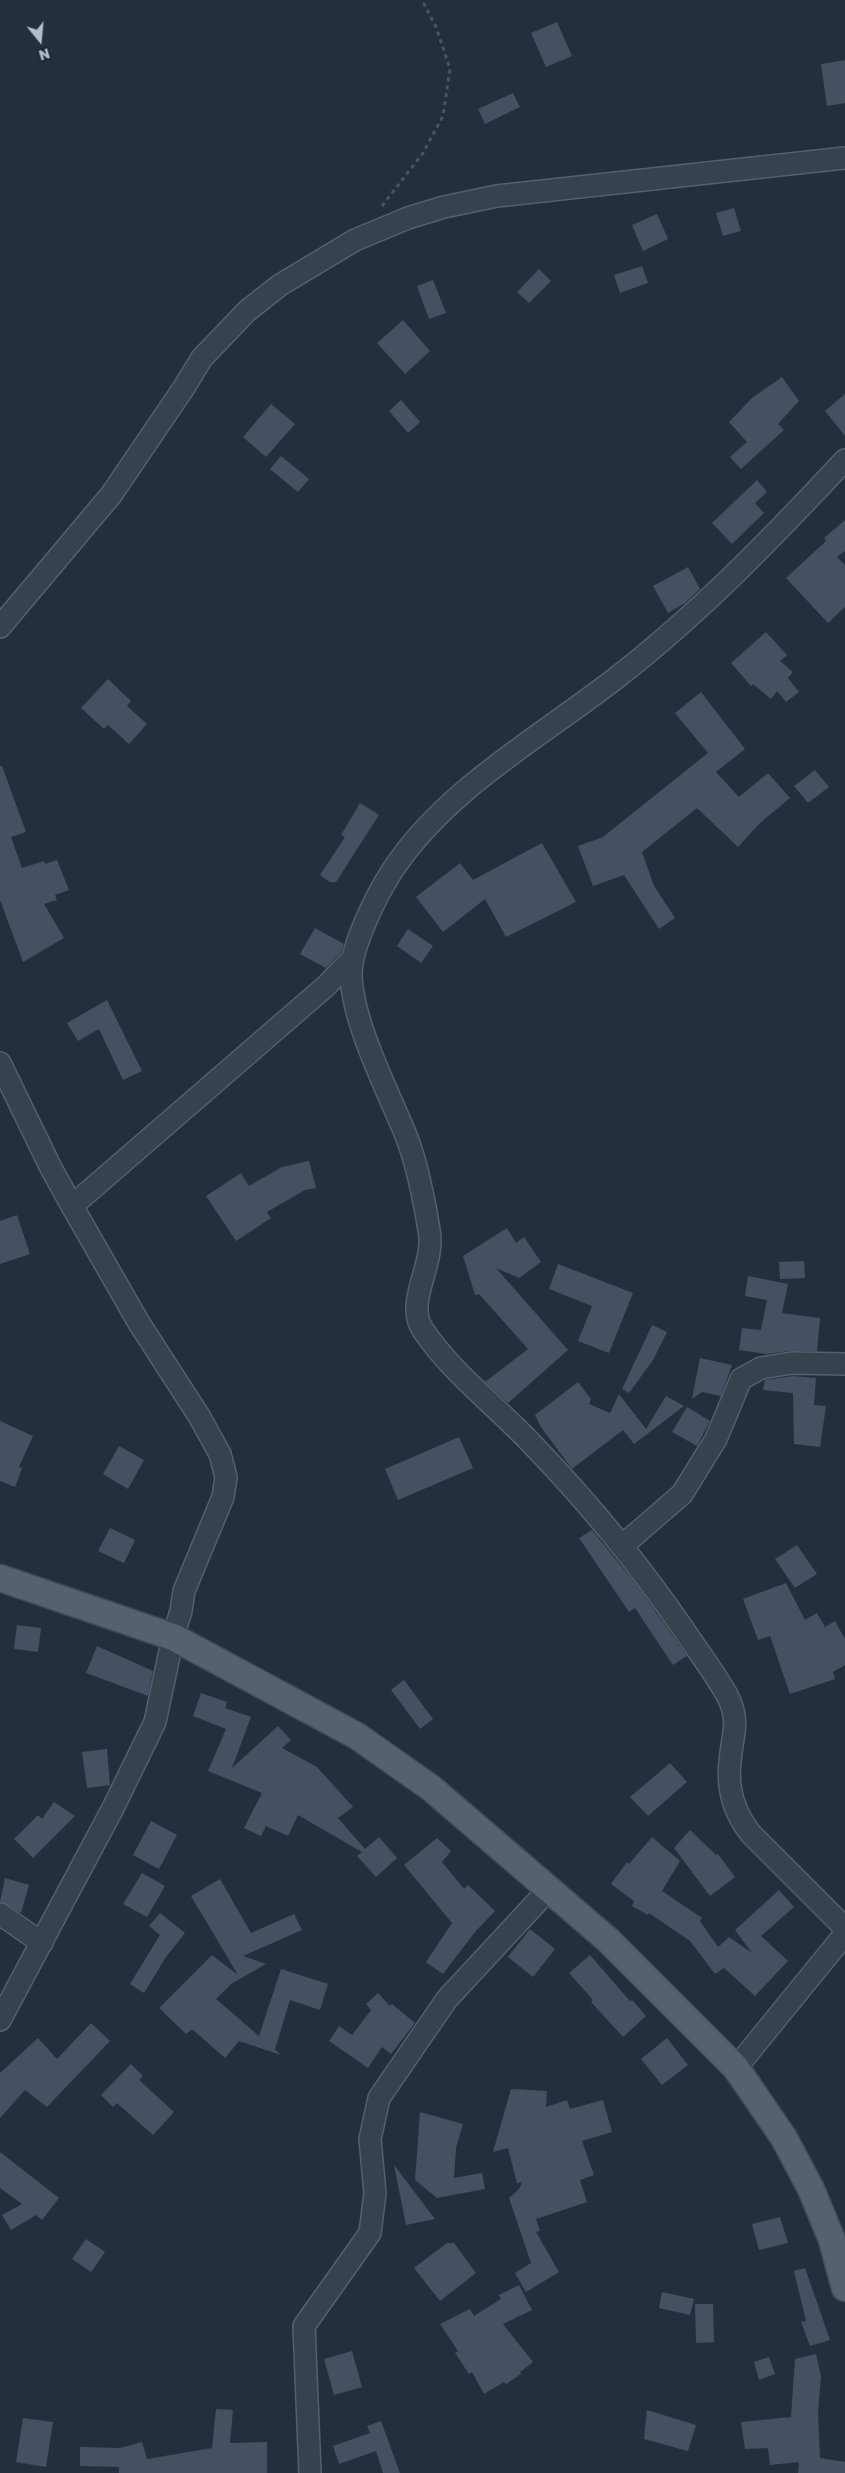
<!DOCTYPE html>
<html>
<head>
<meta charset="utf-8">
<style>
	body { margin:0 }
	#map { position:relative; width:845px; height:2473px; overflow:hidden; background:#242f3e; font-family:"Golos Text",sans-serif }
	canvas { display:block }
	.north { position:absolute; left:15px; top:15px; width:50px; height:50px; -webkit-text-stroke:4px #1d2633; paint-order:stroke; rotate:163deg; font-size:14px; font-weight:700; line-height:20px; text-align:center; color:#b4bcc9 }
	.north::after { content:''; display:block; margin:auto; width:18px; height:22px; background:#b4bcc9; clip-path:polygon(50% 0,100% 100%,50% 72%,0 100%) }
</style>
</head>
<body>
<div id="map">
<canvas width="845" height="2473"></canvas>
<div class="north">N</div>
</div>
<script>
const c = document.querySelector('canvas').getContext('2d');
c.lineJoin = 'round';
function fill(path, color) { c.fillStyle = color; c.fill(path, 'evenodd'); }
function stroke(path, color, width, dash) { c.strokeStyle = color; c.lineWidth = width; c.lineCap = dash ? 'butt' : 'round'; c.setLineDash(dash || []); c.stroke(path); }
fill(new Path2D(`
	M557,22L572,56L546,67L531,33Z
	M845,60V103L827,106L821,64Z
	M513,93L520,107L485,124L478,109Z
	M734,208L741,231L723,236L716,213Z
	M657,214L668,239L643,251L632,225Z
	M642,266L648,283L620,293L614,275Z
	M539,269L551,281L529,303L517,292Z
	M433,280L446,313L429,319L417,286Z
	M403,320L430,351L405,374L377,343Z
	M782,377L799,401L778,424L784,430L741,469L730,457L747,442L729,422L752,398Z
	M845,394V436L825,411Z
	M401,400L420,422L408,433L389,411Z
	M271,404L295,424L266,457L243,437Z
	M281,456L309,479L298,492L270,469Z
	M757,480L767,492L755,503L764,513L732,544L712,523Z
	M845,520V551L837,557L845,565V607L828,623L786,578L826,541L824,538Z
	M688,567L700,589L685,603L668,613L653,586Z
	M766,632L787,655L780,661L793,672L788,678L799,692L786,702L777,691L771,699L753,684L751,686L731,663Z
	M108,679L131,701L127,706L147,724L129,744L108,725L104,729L81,708Z
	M701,692L745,749L716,772L739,797L768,773L790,798L760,823L738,847L697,808L642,852L654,886L675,918L659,929L624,875L593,886L578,846L603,837L708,753L675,713Z
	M0,766H2L26,832L11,837L22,868L44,861L45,864L57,860L69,890L55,895L57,900L44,904L64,938L23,962L0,900Z
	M815,770L829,787L808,803L794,786Z
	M360,803L379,815L336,882H330L320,875L345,837L341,835Z
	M542,843L576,902L506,937L485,899L443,932L416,897L460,863L473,880Z
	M315,928L344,944L342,951L326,968L300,954Z
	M408,929L433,946L421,963L397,946Z
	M107,1000L142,1071L123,1080L99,1029L78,1041L67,1023Z
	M309,1161L316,1188L305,1190L267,1212L271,1218L236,1241L206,1196L241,1173L249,1186L282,1167Z
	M17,1215L30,1254L0,1264V1221Z
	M507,1228L516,1243L524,1237L541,1262L519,1278L496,1268L568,1350L508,1403L485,1382L528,1349L479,1294L475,1295L463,1256Z
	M804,1261L805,1278L780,1279L779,1262Z
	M558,1264L633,1293L609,1353L578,1341L592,1306L549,1289Z
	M748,1276L788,1284L782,1313L820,1318L817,1351H790L767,1354L739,1350L742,1328L761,1330L767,1300L745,1296Z
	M652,1325L667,1332L653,1360L629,1393L622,1389Z
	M700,1358L732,1365L721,1396L702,1392L692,1399Z
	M793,1376L816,1378L814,1405L826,1406L820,1447L794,1444L793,1393L763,1390L765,1380Z
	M578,1382L591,1399L589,1404L610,1413L619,1394L646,1429L666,1396L684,1406L634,1444L623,1430L572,1469L541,1427L535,1415Z
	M687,1407L710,1421L697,1446L672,1432Z
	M0,1421L33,1436L19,1467L22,1468L15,1487L0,1481Z
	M459,1437L473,1468L398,1500L385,1469Z
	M119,1446L144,1460L128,1489L103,1474Z
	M110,1528L135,1540L124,1563L98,1551Z
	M592,1530L639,1588L687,1656L673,1665L635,1608L629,1612L579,1538Z
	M797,1545L817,1574L795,1588L775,1559Z
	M786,1583L805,1620L817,1613L825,1627L835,1621L845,1639V1665L833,1672L835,1679L790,1694L770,1636L758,1640L743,1599Z
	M17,1625L41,1628L38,1652L14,1649Z
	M97,1646L153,1671L148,1696L86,1673Z
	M404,1680L433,1719L420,1729L391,1690Z
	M201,1693L227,1702L225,1708L251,1717L232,1768L278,1726L291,1740L282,1748L317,1767L353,1807L338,1818L365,1849L379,1837L397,1858L376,1877L357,1856L362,1852L298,1815L288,1836L266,1826L261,1836L244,1828L262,1793L208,1771L226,1729L193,1716Z
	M107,1749L110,1785L87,1788L82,1752Z
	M670,1763L687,1782L648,1816L630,1797Z
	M54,1802L75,1816L33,1858L14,1839L38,1815L42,1819Z
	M151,1821L177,1835L159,1869L133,1855Z
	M690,1830L716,1855L718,1854L735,1877L710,1896L674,1848Z
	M652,1837L680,1861L662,1891L702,1918L700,1921L718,1947L729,1937L752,1953L735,1930L779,1890L794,1907L761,1936L788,1961L755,1996L724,1968L715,1974L690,1941L649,1913L648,1915L632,1906L634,1901L611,1884L627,1862L629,1864Z
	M437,1838L451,1851L442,1862L464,1889L468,1885L495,1911L475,1932L443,1974L426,1962L452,1923L404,1865Z
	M142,1873L165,1886L147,1917L123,1904Z
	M5,1878L29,1885L21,1913L0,1902Z
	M220,1879L251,1933L294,1914L302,1930L243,1956L266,1964L231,1984L216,1999L259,2036L281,1969L328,1984L320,2010L290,2000L275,2049L281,2055L239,2041L225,2058L192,2029L186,2034L159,2008L212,1955L238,1975L191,1896Z
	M160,1913L185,1933L166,1957L144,1993L130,1984L160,1935L149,1926Z
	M530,1929L555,1949L533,1977L508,1957Z
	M590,1955L630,2001L632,2000L646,2016L623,2037L591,2002L593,2000L569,1973Z
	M378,1993L390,2006L392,2004L415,2023L391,2054L382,2047L368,2068L329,2041L339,2026L352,2035L371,2010L366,2004Z
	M91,2023L110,2041L47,2107L25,2090L0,2118V2073L38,2038L57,2059Z
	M667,2038L688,2065L662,2085L641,2059Z
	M131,2064L143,2076L139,2080L174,2112L153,2135L117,2103L113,2107L101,2095Z
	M511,2089L547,2091L546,2107L567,2100L570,2109L603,2100L612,2132L582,2141L594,2175L580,2180L587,2202L536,2219L540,2231L536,2232L559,2272L526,2292L515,2273L531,2263L509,2198L519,2189L522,2182L517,2183L508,2148L493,2152Z
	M420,2112L463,2124L456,2148L454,2178L482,2173L485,2189L437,2198L415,2180Z
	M0,2152L59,2198L42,2220L36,2215L11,2230L2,2215L22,2204L0,2188Z
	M394,2165L435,2219L406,2225Z
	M780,2217L788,2243L759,2250L752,2224Z
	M86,2239L105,2252L91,2272L72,2259Z
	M447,2243H454L476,2273L440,2301L414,2268Z
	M805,2268L830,2340L810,2346L801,2322L806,2321L794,2271Z
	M519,2285L532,2310L503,2324L533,2362L520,2372L521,2374L506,2384L504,2382L484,2394L472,2372L469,2374L455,2353L458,2351L440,2324L470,2309L474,2316L501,2299L499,2295Z
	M662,2292L694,2299L690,2315L659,2308Z
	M695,2304H713L714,2342L696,2343Z
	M352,2351L362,2387L334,2395L324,2359Z
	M816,2354L821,2376L818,2413L820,2458L845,2462V2473H798L799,2462L770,2465L768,2448L745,2449L741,2422L791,2417L795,2359Z
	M769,2357L775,2374L759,2380L754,2362Z
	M216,2409L233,2410L230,2443L267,2442V2473H119V2467L80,2466V2447L120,2448L142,2442L147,2459L212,2448Z
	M647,2410L696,2425L688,2451L644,2439Z
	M23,2418L53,2422L46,2467L16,2462Z
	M381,2421L400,2473H383L376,2451L339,2464L333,2446L370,2433L367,2426Z`), '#455162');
const minor = new Path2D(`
	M845,460C775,535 702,611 620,675C544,735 446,788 392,871C376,896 351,946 351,975C353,1025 388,1091 407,1138C418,1167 424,1199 429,1230C436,1265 404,1302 423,1330C452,1373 495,1405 531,1443C587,1501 638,1563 684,1630C698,1651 714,1672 727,1695C741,1722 732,1734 730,1762C727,1789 734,1813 751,1834L845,1928
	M0,627L111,495L183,389L202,358L247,311L280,285L355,240L408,218L444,207L497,196L845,158
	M0,1063L51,1168L72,1206L139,1323L199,1416L220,1454L226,1477L223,1497L184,1591L181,1611L173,1637L155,1722L113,1808L0,2020
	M72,1206L326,986L351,960
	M622,1546L682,1494L716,1439L741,1379L761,1368L792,1363L845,1364
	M0,1914L42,1943
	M736,2068L845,1934
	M310,2473L304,2326L370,2233L375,2193L370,2139L379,2098L447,1999L549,1889`);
const major = new Path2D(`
	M0,1578L173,1637L357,1736L431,1788L608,1940L736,2068L784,2138L811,2189L832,2240L845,2288`);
stroke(minor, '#565f6c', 24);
stroke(major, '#414a57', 29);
stroke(new Path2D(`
	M382,206L423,153L443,116L450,69L436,27L422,0`), '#44595c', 3, [4, 4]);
stroke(minor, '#38414e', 21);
stroke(major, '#56606e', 26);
</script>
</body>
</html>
